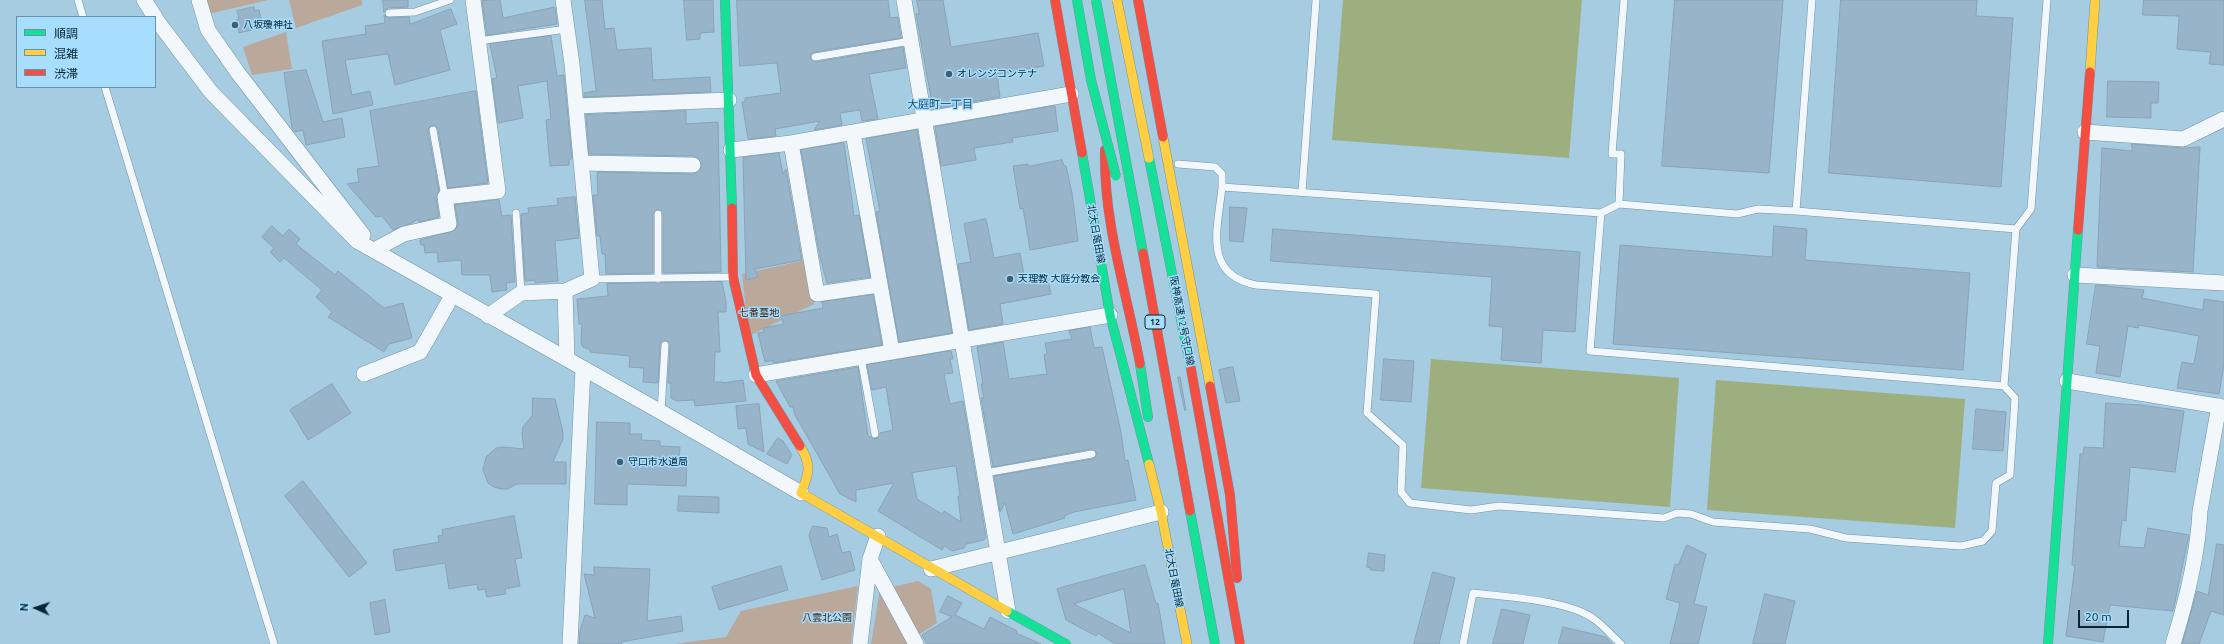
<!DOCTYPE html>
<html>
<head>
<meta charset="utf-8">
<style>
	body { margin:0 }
	#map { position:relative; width:2224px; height:644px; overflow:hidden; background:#a6cce2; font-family:Ubuntu,"Noto Sans JP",sans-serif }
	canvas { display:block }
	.legend { position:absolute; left:16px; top:16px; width:140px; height:72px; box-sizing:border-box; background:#a7ddfd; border:1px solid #6794ad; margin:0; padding:5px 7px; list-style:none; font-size:12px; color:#082635 }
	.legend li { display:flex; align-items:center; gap:8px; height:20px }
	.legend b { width:20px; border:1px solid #6794ad }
	.north { position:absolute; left:16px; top:588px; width:40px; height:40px; -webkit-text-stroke:3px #a7ddfd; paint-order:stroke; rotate:273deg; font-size:11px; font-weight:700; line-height:16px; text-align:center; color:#082635 }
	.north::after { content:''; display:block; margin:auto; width:14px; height:18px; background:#082635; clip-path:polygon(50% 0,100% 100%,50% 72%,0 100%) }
	.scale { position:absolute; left:2078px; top:610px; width:51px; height:18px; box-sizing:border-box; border:2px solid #082635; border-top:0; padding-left:5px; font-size:12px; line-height:14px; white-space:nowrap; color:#082635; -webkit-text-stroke:3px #a7ddfd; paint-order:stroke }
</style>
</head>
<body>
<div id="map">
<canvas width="2224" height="644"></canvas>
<ul class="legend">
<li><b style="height:5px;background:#16e098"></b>順調</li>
<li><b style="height:5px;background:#ffcf43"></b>混雑</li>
<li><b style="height:5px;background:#f24e42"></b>渋滞</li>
</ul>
<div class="north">N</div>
<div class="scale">20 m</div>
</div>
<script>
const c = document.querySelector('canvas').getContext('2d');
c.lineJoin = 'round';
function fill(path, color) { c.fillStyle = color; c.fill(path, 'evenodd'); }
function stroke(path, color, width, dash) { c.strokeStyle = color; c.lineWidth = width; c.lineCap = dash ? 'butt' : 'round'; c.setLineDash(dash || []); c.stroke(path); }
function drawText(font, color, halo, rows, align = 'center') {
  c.font = font + ' Ubuntu,"Noto Sans JP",sans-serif'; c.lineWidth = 3; c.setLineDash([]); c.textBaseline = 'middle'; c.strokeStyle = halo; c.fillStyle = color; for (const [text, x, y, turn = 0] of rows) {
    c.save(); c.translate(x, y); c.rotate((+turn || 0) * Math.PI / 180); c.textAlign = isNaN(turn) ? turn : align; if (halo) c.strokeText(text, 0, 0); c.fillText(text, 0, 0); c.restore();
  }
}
fill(new Path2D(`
	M204,0H268L208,14Z
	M289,0H362V5L296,28Z
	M286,32L292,69L252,75L243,47Z
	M806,260L814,304L749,336L742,274Z
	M918,581L931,589L937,623L915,637L888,588Z
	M881,583L911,644H871Z
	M858,586L851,644H674L726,637L741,611Z`), '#baa89b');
fill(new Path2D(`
	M1343,0H1582L1569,158L1332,140Z
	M1431,359L1679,378L1670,507L1421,488Z
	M1716,380L1965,399L1955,528L1707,510Z`), '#9daf7f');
const building = new Path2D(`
	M383,0H408V7L388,8L384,12Z
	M500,0L503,18L555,7L557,24L487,35L482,1Z
	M585,0H602L605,29L614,28L617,50L651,48L653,80L710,77L711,92L584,97V93L596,91Z
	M684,0H713L714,32L700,33V39L687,40Z
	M737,0H888L890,18L898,17L901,38L814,52L810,57L816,62L903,47L906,68L869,74L878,119L862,121L860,110L840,113L842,125L814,130L820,121L775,129L776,136L748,139L742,102H745V98L781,93L777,63L740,66Z
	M917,0H943L951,47L1038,33L1044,66L997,74L1000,97L933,109L916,14H919Z
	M1675,0H1783L1769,173L1662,166Z
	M1841,0H1977L1976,16L2013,18L2001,187L1829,173Z
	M2144,0H2224V65L2209,64L2211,52L2177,49L2179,16L2143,15Z
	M254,7L255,11L259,10L263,27L239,33L236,20L239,19L237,11Z
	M451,9L457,24L440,30L450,70L395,85L388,54L345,60L352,95L370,91L373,105L333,114L322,41L366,34L365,26L385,23L384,15L389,18L409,17L410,24Z
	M551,36L557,76L564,75L572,159H569V165L550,166L546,120L551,119L547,81L518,86L523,118L498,123L492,79L497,78L490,44Z
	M306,70L323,122L342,118L345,137L306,145L303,130L295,132L292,128L284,73Z
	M2108,81L2159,82L2158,103H2151V118L2107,117Z
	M476,91L488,183L448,188L438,129L435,125L430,126L428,131L439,191L436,198L439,217L419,222L418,219L412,223L393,230L382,216L376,217L347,184L359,182L357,169L379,166L370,111Z
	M1055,106L1058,131L1012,138L1013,142L974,148L976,160L941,166L935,127Z
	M686,111V124L718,122L721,272L663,273V214L658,209L653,214V273L606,274L605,254H602L600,236H597L593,195H598L597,172L693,174L700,170L702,165L698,158L693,156L589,154L586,115Z
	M917,130L952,333L899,342L876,212L880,211L866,139Z
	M844,143L854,216L859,215L870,277L827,283L820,257L801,150Z
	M2132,144L2182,148L2200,147L2193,272L2097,267L2102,148L2132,151Z
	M779,153L783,174L786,169L802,260L755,269L758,277L746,280L743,158Z
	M1062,160L1064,166H1066L1072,193L1078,241L1030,250L1023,208L1020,209L1013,166L1028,164L1029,166Z
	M575,197L579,238L555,241L558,281L535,283V280L525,281L521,214L529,213L528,208L558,205L557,199Z
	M499,200L502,216L511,215L515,282L506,283L507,290L492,292L490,275H462L461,260L438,262L437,252L425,253L424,245H421L420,240L455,230L458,223L455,205Z
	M1230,207L1247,208L1243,242L1230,241Z
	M986,219L994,258L1020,253L1025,280L1047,276L1051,294L1000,304L1003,324L969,330L958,264L971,262L964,224Z
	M272,226L283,236L289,229L300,239L296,244L335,275L338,271L384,308L403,303L412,338L389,344L384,352L328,317L332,312L316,297L322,290L284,258L280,262L270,252L274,248L262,237Z
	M1774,226L1807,229L1805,260L1970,273L1963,370L1613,344L1620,245L1772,257Z
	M1273,229L1580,252L1575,332L1543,330L1541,363L1501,360L1503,327L1489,326L1492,277L1271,261Z
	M722,282L726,302V312H718L720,352H715L714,382H723V383L743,380L746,401L695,406L694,400L677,401L671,398V383H668L670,345L666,340L660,344L658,383L643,382L644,368L629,367L630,356L590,352V350L583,347L581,343L582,324H579L577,299L608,296L607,284Z
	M2096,285L2144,290L2142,298L2203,310L2204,299L2224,302V364L2219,394L2177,388L2182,362L2194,364L2199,336L2139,325L2138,328L2128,326L2120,377L2096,373L2100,346L2087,344Z
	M873,295L882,345L773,363V360L765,362L758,333L764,332L763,328L784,324L780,316L823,308L822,302Z
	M1090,327L1094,348L1102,347L1121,432L1125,461L1128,460L1136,500L1074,512L1064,516L1065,518L1013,534L1005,503L1000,512L994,476L1093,459L1097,453L1091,449L993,467L981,398H984L981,384H983L977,347L1003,342L1009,379L1047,374L1044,355L1047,354L1045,343L1072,339L1069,331Z
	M951,351L953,359H950L953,373L944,374L950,404L963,401L986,537L984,540L966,544L964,548L952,551L944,546L942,550L878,511L894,483L856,490V502L840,494L795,415L793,407H790L776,381L858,367L868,436L876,439L880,433L893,430L886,387L872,390L867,365ZM956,466L960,496H958L961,522L944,511L942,514L917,499L912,473Z
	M1384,359L1414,361L1411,402L1381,400Z
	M1233,367L1240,401L1226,403L1219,370Z
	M1178,377H1180L1186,410H1185Z
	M332,384L351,413L308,440L290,410Z
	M533,398L555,399L563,432V439L553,462H566V484H517L507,489H501L494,487L488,483L483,470L486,457L496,448L503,447L524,449L522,434L523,427L532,416Z
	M2106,403L2141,405L2184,411L2175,472L2130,467L2126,521L2122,520L2119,546L2144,548L2148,528L2189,535L2173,611L2110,605L2103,642L2066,636L2075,565H2072L2080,454H2083L2084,447L2103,448Z
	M759,404L764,452L748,444L746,428L738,429L736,406Z
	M1976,409L2006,412L2003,451L1973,449Z
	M597,422L630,423V434H642L641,440L660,441V446L680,447L679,458L687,459L686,486L627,484V505L595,504Z
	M778,438L783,441L792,455L787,464L767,454Z
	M303,481L367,563L349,577L285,496Z
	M679,496L719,497V513L678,511Z
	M514,516L522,558L515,559L520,586L505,589L506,594L487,597L485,589L478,590L477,584L449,589L445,563L396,571L393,550L439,542L438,536L443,535L442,530Z
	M813,526L827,528L829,537L837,534L842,553L850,551L855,570L822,580L809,536Z
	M2217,544L2224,545V615L2211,611L2199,644H2182L2197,591L2208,595Z
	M1687,545L1706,554L1694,604L1707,607L1698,644H1670L1680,603L1666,599L1675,564L1678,565Z
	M1369,553L1385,555L1384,571L1370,570L1371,568L1367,567Z
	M1145,565L1156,604L1158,603L1165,644H1115L1098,633L1096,636L1066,620L1057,589ZM1124,589L1131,633L1074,604Z
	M781,566L788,590L719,610L712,587Z
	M594,567L650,569L647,621L681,616L683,631L621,642L622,644H579L580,631L585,615L595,618L584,574L594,575Z
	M1433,572L1455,578L1439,644H1414Z
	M1765,594L1795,601L1785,644H1753Z
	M948,596L962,603L955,615L984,629L990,617L1017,631L1016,633L1041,644H927L922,635L952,617L940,612Z
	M385,600L390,632L375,635L370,603Z
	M1502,609L1530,615L1523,644H1493Z
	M1563,627L1606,637L1612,644H1559Z`);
fill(building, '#98b4c9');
stroke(building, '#89a2b6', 1);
const lane = new Path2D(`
	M78,0L83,17
	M389,13L415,12L450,0
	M478,41L567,29
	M815,57L911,41
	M105,87L274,644
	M433,130L445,197
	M1178,164L1215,167L1222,174V187L1601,213L1619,204L1737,214L1758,209L1796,211L2016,229
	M1222,187C1218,228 1202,274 1256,285L1376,294L1367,413L1403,445L1401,492L1410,503L1471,510L1499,506L1664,518L1677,513L1691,514L1713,522L1810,529L1846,538L1961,546L1983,541L1992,531L1996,483L2010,475L2015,398L2004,386L1590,351L1601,213
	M1302,192L1316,0
	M1619,204L1621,154H1612L1624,0
	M1796,211L1812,0
	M516,213L521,293
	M658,214V279
	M592,279L732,277
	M861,358L875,434
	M2004,386L2016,229L2031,209L2047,0
	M661,412L665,345
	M985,473L1092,454
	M1463,644L1473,593C1505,597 1569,600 1594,619C1604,626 1612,636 1621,644`);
const street = new Path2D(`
	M144,0L155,17
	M199,0L208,30L238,73L363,235
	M563,0L572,64L592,279L565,291L567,359
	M904,0L1008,611
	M155,18L211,92L357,241L661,412L801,493
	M576,106L729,100
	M2085,132L2183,139L2224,119
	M853,133L892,351
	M791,143L817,294L879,285
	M731,150L791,143L1071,94
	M581,163L693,165
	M374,250L404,234L449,224L445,197L498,191L473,0
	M2075,275L2224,283
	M488,316L521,293L565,291
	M364,374L420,352L452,296
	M756,375L1110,315
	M2067,381L2224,407
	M870,559L916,644
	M931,569L1161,512
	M570,644L583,368
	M860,644L870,559L878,536
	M2173,644C2186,602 2198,556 2200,511L2219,406`);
const fast = new Path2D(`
	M725,0L732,208
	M1082,153L1110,315L1149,464
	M1140,364L1148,417
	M1007,611L1066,644
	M2048,644L2078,230`);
const slow = new Path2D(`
	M2090,72L2095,0
	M1163,137L1210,386
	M800,446C812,465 809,474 801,493L1007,611
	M1149,464L1161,512L1187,644`);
const jam = new Path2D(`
	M1055,0L1082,153
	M1138,0L1163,137
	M1105,150C1103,222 1127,293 1140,364
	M732,208L733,277L756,375L800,446
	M2078,230L2090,72
	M1210,386L1230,495L1237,578`);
stroke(lane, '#7392a2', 8);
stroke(street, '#7392a2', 16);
stroke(fast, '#7392a2', 10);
stroke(slow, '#7392a2', 10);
stroke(jam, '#7392a2', 10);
stroke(lane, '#f2f7fb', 7);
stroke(street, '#f2f7fb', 15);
stroke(fast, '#16e098', 9);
stroke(slow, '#ffcf43', 9);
stroke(jam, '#f24e42', 9);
const fastBridge = new Path2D(`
	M1077,0L1091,80L1116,176
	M1096,0L1143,253
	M1149,158L1191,369
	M1190,511L1215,644`);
const slowBridge = new Path2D(`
	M1117,0L1149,158`);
const jamBridge = new Path2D(`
	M1143,253L1190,511
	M1191,369L1240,644`);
stroke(fastBridge, '#7392a2', 10, []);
stroke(slowBridge, '#7392a2', 10, []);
stroke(jamBridge, '#7392a2', 10, []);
stroke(fastBridge, '#16e098', 9);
stroke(slowBridge, '#ffcf43', 9);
stroke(jamBridge, '#f24e42', 9);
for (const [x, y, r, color] of [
	[235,25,4,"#3f6072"],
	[949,74,4,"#3f6072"],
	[1010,279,4,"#3f6072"],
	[620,462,4,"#3f6072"]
]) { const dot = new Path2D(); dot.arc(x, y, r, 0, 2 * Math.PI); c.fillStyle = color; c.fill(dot); stroke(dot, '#a7ddfd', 1.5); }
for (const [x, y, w] of [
	[1155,322,20]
]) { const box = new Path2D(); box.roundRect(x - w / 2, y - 7, w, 14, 3); c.fillStyle = '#a7ddfd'; c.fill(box); stroke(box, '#082635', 1); }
drawText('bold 9px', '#082635', null, [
	["12",1155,322]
]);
drawText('10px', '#082635', '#a7ddfd', [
	["八坂瓊神社",243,25],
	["オレンジコンテナ",957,74],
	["天理教 大庭分教会",1018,279],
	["守口市水道局",628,462]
], 'left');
drawText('10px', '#082635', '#a7ddfd', [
	["北大日竜田線",1096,234,80],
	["阪神高速12号守口線",1182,321,79],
	["北大日竜田線",1174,578,79]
]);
drawText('10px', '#422612', '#a7ddfd', [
	["七番墓地",759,313],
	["八雲北公園",827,618]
]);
drawText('11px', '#1c526d', '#a7ddfd', [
	["大庭町一丁目",940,104]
]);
</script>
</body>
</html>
